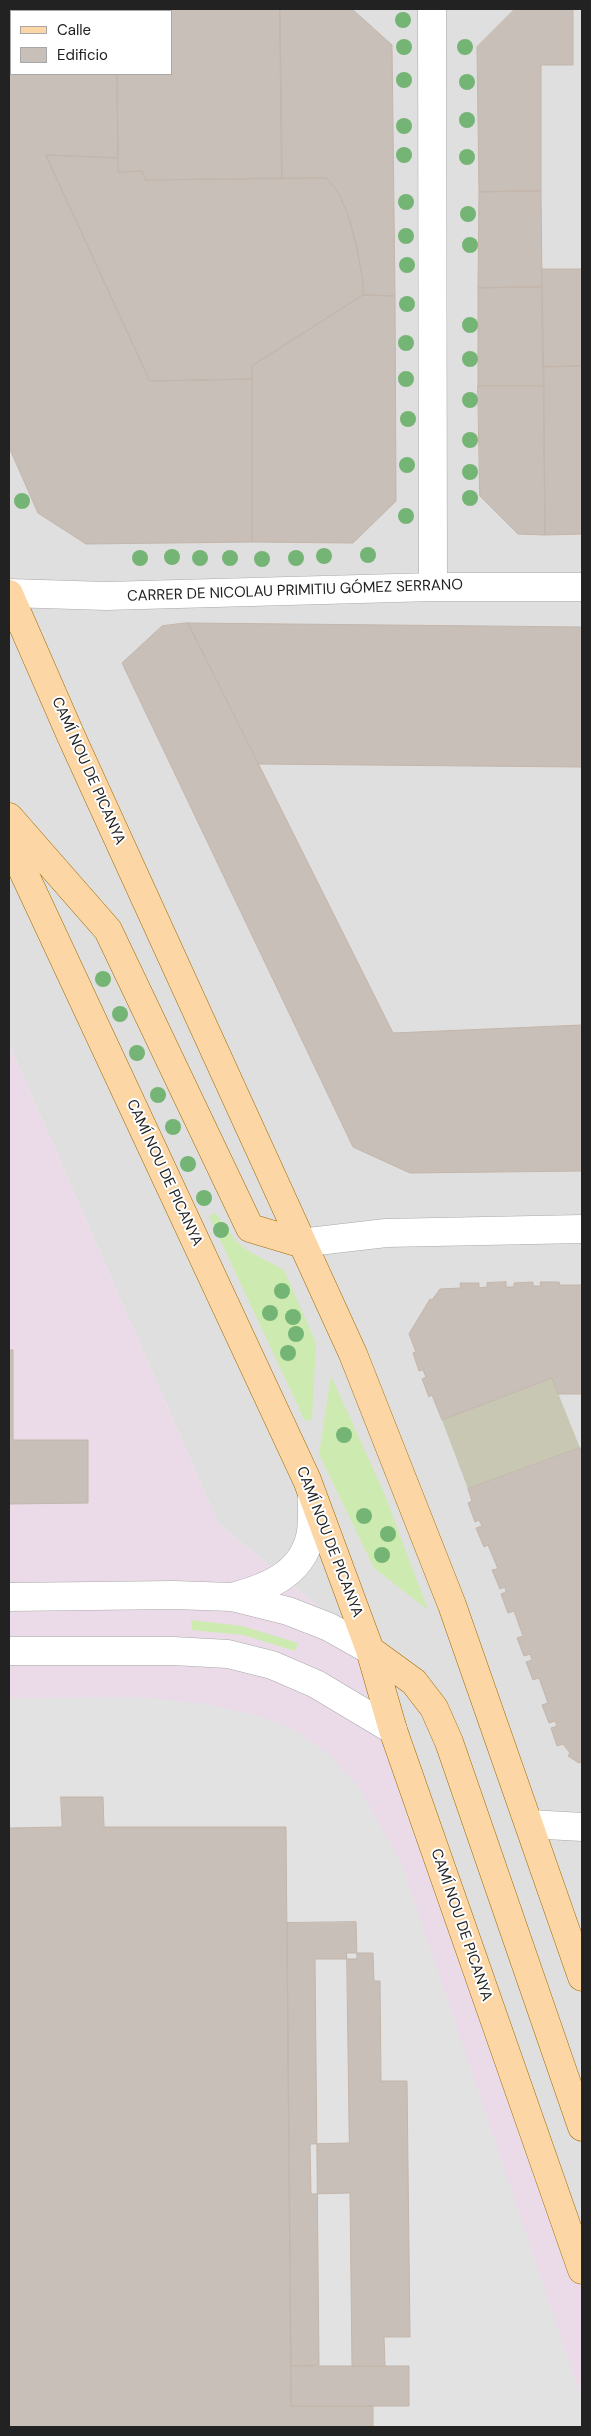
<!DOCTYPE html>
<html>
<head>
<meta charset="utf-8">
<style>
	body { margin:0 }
	#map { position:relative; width:591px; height:2436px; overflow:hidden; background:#f2efe9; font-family:"DM Sans",sans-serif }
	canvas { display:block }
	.frame { position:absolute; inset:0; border:10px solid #222; pointer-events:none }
	.legend { position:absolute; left:10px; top:10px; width:162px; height:65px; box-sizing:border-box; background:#fff; border:1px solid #a7a7a7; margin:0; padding:6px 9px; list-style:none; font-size:15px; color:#222 }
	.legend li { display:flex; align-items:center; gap:10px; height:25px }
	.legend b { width:25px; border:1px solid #a7a7a7 }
</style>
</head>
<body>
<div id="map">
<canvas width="591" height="2436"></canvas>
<div class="frame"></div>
<ul class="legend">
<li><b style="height:6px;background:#fcd6a4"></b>Calle</li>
<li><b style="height:14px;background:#c7bfb8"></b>Edificio</li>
</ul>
</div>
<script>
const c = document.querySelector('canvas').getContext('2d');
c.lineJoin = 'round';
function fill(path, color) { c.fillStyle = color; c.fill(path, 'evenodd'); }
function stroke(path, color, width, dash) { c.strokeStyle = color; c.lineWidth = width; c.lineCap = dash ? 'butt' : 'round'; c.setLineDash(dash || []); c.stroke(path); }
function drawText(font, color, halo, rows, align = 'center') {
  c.font = font + ' "DM Sans",sans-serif'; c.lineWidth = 4; c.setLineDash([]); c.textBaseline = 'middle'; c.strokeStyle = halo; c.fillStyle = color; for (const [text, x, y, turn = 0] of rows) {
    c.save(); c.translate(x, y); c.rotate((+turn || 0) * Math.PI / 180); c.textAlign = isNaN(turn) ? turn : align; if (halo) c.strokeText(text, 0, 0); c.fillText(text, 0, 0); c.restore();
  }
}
fill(new Path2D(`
	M9,9H582V2260L370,1650L218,1523L9,1044ZM11,11H171V74H11Z`), '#e0dfdf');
fill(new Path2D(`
	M9,1044L218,1523L370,1650L582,2260V2427H9Z`), '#ebdbe8');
fill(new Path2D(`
	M552,1378L580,1448L468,1489L442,1420Z`), '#c7c7b4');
fill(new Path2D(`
	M215,1213L237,1242L248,1251L284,1270L316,1343L312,1419L305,1421L209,1216Z
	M331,1376L384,1493L428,1610L374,1568L319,1454Z
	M191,1620L242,1626L298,1643L295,1651L243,1635L192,1630Z`), '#cdebb0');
fill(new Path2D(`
	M143,1697L206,1704L263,1717L297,1731L331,1756L361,1790L403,1867L582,2400V2427H373V2407L291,2406L286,1828L104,1827L61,1797L62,1827L9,1828V1698Z`), '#e2e2e2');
const building = new Path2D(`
	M9,9H116V11H11V74H117L118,158L46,155L150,381L252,379V542L86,544L38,513L9,447Z
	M116,9H280L282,178L145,180L142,171L118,172L117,74H171V11H116Z
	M280,9H352L392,45L395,296L363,295V281L356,244L348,215L339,194L332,184L326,178H282Z
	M515,9H573V65H541V191L479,192L477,47Z
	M46,155L118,158V172L142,171L145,180L326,178L339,194L348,215L356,244L363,281V295L252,366V379L150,381Z
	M541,191L542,287L478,288L479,192Z
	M542,269H582V366L543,367Z
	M542,287L544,386H478V288Z
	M363,295L395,296L396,501L353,543L252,542V366Z
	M582,366V534L545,535L543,367Z
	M478,386H544L545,535L518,534L480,496Z
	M188,623L582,627V767L259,764Z
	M188,623L393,1033L582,1025V1171L410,1173L353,1147L122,663L162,626Z
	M506,1282V1287H514V1283L533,1282V1286H541L540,1282H559L560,1285H582V1394H558L552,1378L442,1420L432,1395L429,1397L422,1379L426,1377L423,1370L419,1371L413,1353L416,1352L409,1334L430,1299L432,1300L440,1289L461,1288L460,1283H479V1288L487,1287V1283Z
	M9,1350H13V1440H88V1503L9,1504Z
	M580,1448L582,1454V1762L579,1763L568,1756L570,1753L563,1744L557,1746L551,1728L557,1726L555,1721L549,1723L542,1705L548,1703L539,1678L533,1680L526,1662L532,1660L530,1654L524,1656L517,1638L523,1636L514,1611L508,1613L501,1594L506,1592L505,1587L500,1589L492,1570L498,1569L488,1545L484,1547L476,1528L482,1526L479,1520L475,1522L468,1503L472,1501L468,1489Z
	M61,1797H103L104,1827H286L291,2406H373V2427H9V1828L62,1827Z
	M356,1922L357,1959H315L319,2365L291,2366L287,1923Z
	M347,1953H373L374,1981H380L381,2081H407L410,2337H384L385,2366H352L350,2193L311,2194L310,2144L349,2143Z
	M291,2366H409V2406H291Z`);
fill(building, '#c7bfb8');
stroke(building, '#c4b6ab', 1);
const street = new Path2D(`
	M432,9L433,587
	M9,593L106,596L433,587H582
	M300,1243L386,1233L582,1229
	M9,1597L174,1595L232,1597L288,1611L329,1627L370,1650
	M232,1597C266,1588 301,1575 310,1537C313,1525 312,1511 312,1498
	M9,1651H173L228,1654L272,1665L316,1684L393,1730
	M530,1824L582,1827`);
const primary = new Path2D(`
	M9,594L71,736L353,1354L452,1605L582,1977
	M9,817L108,930L250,1228L300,1243
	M9,841L307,1480L370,1650L393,1730L582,2270
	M370,1650L414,1682L434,1708L449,1742L582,2127`);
stroke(street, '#a9a9a9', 29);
stroke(primary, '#a06b00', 29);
stroke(street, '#fff', 28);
stroke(primary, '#fcd6a4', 28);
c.fillStyle = '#74b475';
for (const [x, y] of [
	[403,20],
	[404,47],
	[465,47],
	[404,80],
	[467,82],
	[467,120],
	[404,126],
	[404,155],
	[467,157],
	[406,202],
	[468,214],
	[406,236],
	[470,245],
	[407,265],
	[407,304],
	[470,325],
	[406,343],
	[470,359],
	[406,379],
	[470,400],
	[408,419],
	[470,440],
	[407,465],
	[470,472],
	[470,498],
	[22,501],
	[406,516],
	[368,555],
	[324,556],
	[172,557],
	[140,558],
	[200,558],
	[230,558],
	[296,558],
	[262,559],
	[103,979],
	[120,1014],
	[137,1053],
	[158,1095],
	[173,1127],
	[188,1164],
	[204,1198],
	[221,1230],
	[282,1291],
	[270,1313],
	[293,1317],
	[296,1334],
	[288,1353],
	[344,1435],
	[364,1516],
	[388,1534],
	[382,1555]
]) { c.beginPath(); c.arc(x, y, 8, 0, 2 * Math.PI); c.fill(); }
drawText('15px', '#222', '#fff', [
	["CARRER DE NICOLAU PRIMITIU GÓMEZ SERRANO",295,591,-2],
	["CAMÍ NOU DE PICANYA",88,771,66],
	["CAMÍ NOU DE PICANYA",164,1173,65],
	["CAMÍ NOU DE PICANYA",329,1542,69],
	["CAMÍ NOU DE PICANYA",461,1925,71]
]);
</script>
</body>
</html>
